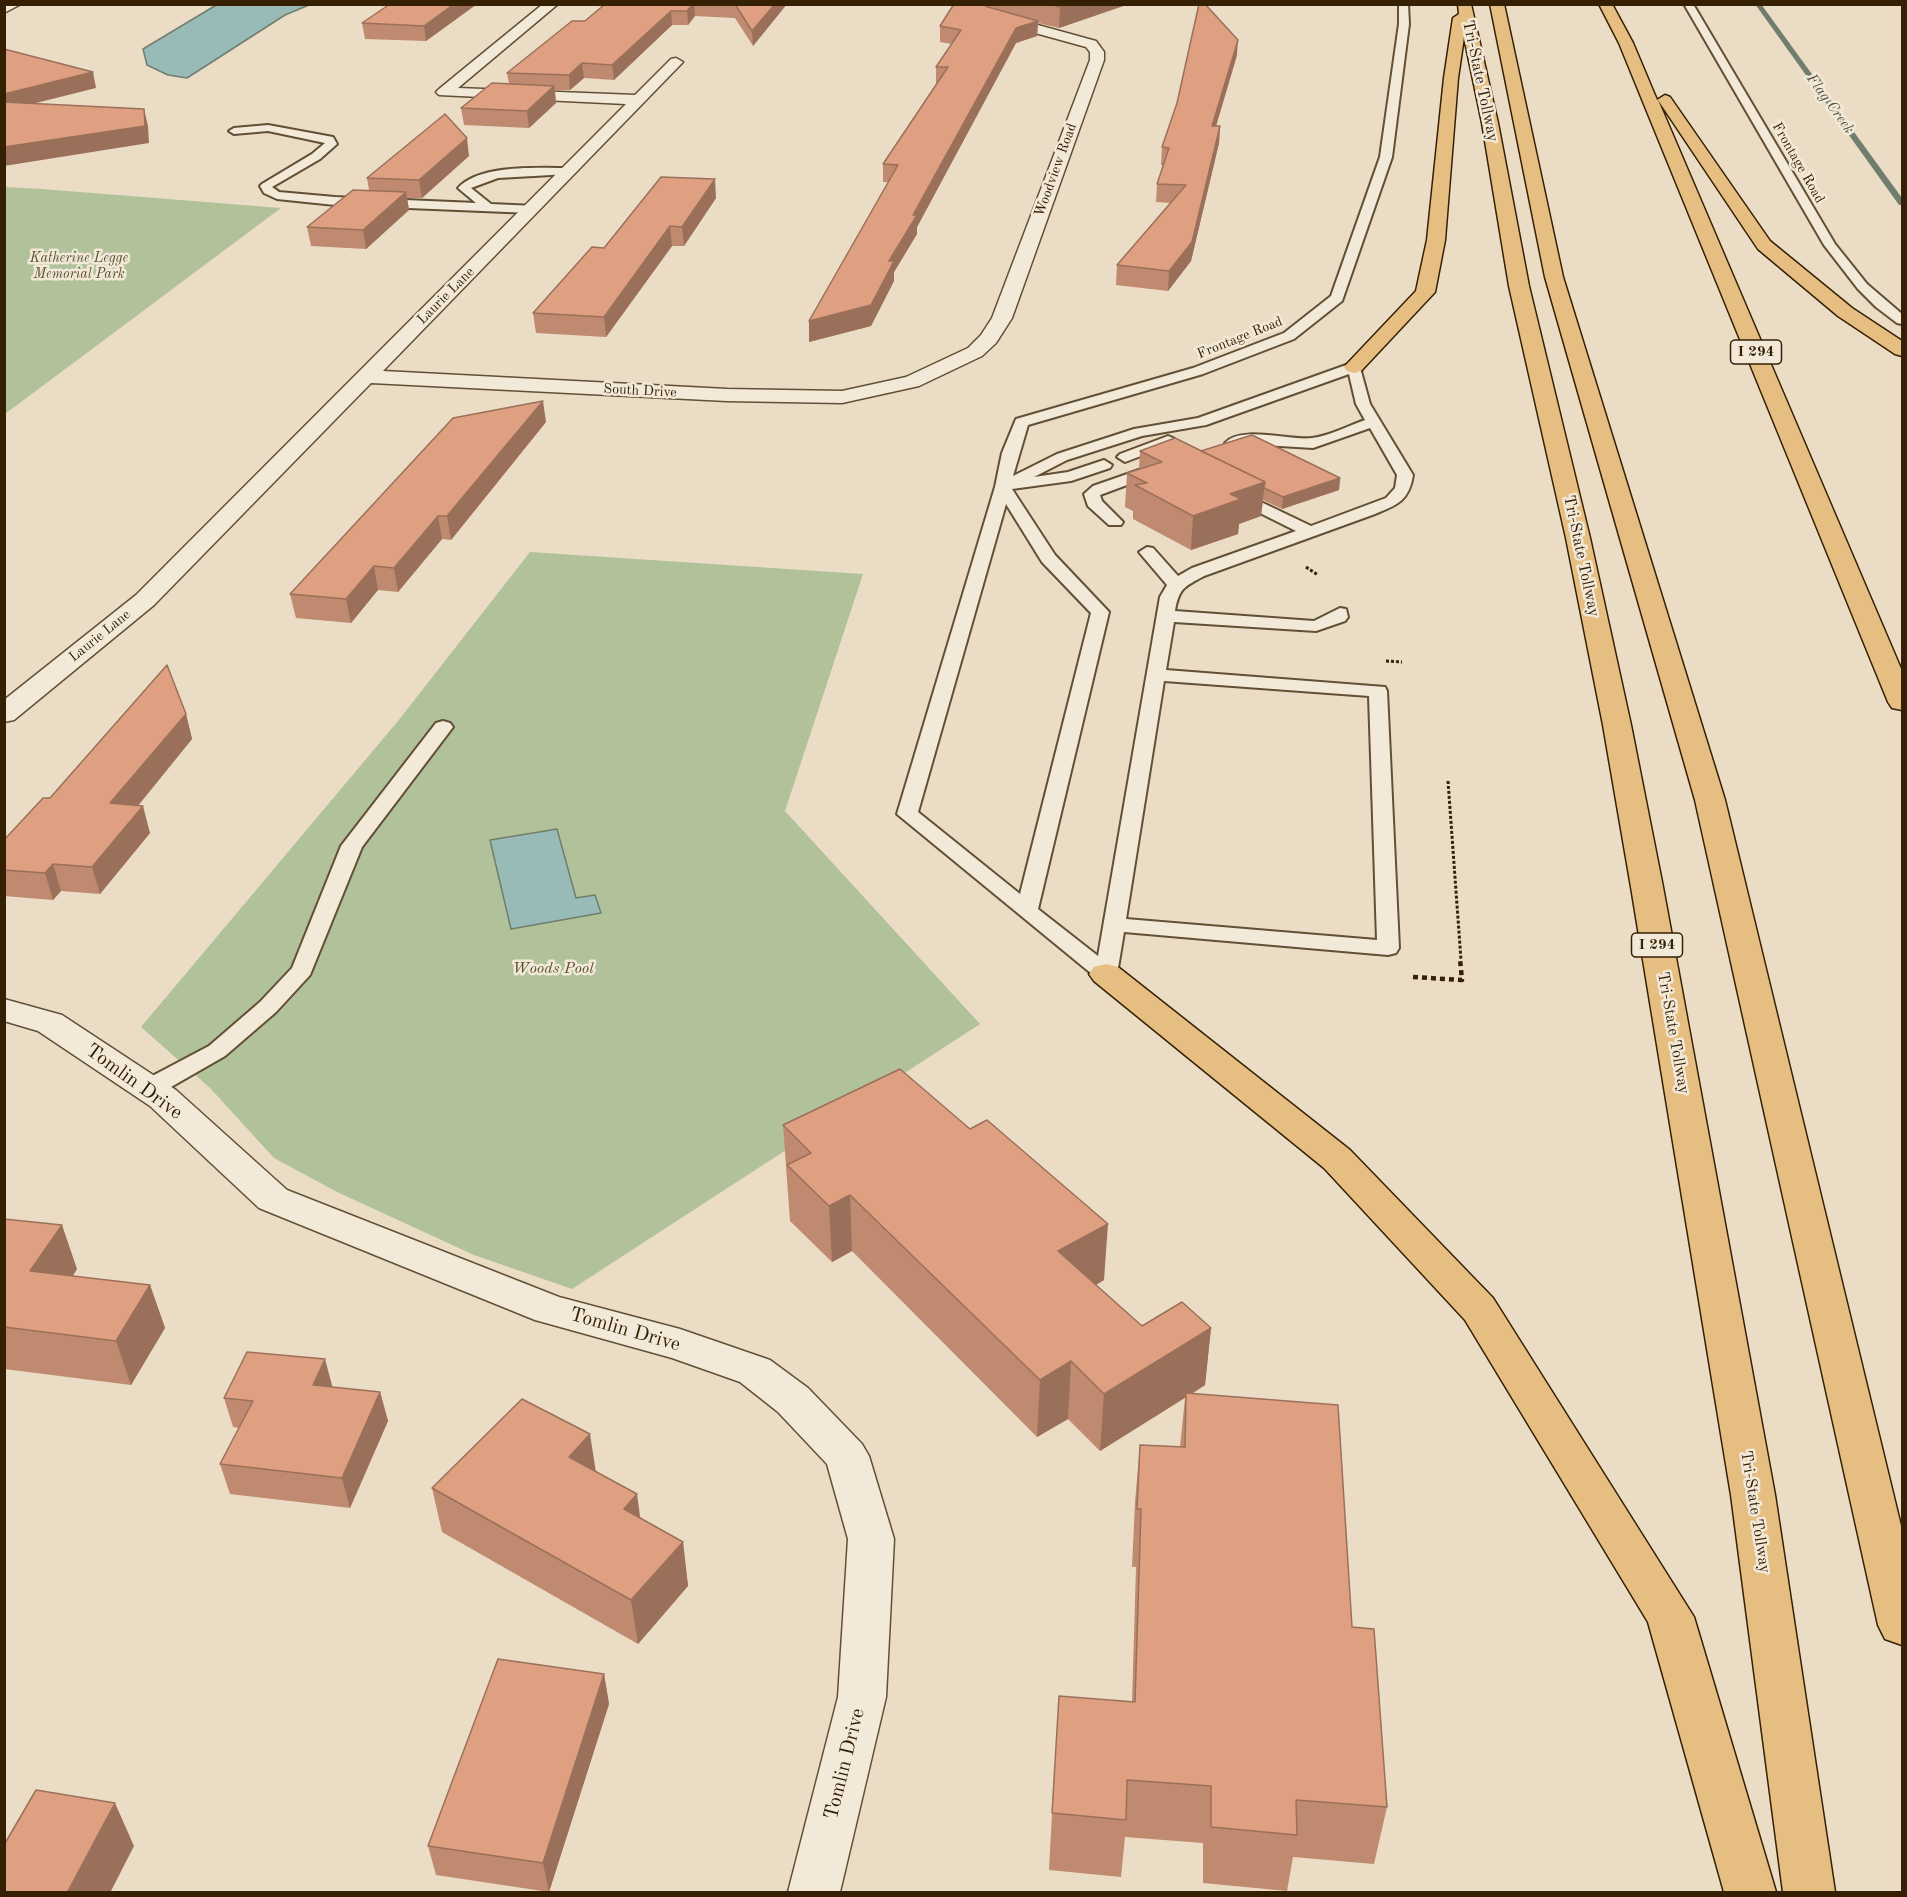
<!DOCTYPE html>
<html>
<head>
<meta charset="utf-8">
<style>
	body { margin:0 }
	#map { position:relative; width:1907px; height:1897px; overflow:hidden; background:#ebddc5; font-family:"Old Standard TT",serif }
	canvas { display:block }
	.frame { position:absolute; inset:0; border:6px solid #352004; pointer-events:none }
</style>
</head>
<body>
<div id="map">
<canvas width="1907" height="1897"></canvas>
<div class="frame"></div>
</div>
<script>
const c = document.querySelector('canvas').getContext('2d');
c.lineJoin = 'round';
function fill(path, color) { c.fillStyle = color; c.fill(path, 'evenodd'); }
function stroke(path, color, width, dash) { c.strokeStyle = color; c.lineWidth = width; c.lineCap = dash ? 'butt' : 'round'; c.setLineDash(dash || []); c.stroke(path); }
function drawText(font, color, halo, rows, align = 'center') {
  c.font = font + ' "Old Standard TT",serif'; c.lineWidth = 5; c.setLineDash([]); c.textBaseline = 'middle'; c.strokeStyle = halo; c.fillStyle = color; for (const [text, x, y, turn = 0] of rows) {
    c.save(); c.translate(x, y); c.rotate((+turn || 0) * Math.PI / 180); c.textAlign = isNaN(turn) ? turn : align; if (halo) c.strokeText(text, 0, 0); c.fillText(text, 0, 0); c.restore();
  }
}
fill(new Path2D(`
	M5,187L42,189L281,208L5,414Z
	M530,552L863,574L785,811L980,1024L572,1289L474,1255L337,1192L274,1158L210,1088L141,1027L398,721Z`), '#b1c29a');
const water = new Path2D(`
	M218,4L309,5L285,15L187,78L168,75L147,65L143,49Z
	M557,829L576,898L595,895L601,913L511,929L490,840Z`);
fill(water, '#98bbb7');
stroke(water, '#707d6f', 1.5);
fill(new Path2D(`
	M1755,4H1761L1902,198V205H1899Z`), '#707d6f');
const lane = new Path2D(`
	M1399,4H1408L1409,24L1392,157L1342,301L1294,339L1203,374L1028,425L1013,476L1057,454L1134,429L1198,418L1349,364H1359L1370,404L1413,475C1409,501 1397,505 1375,514L1204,576C1184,587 1179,588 1175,611L1314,621L1340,608L1346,609L1348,617L1345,621L1316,631L1174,622L1166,670L1385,687L1387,691L1399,948L1396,953L1388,955L1124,932L1117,974L1114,979L1106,981L1098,979L897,814L995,487L1002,453L1016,419L1193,368L1284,333L1331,296L1380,157L1399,24ZM1349,374L1356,404L1365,420C1348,426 1329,436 1312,438C1290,441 1241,425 1225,443L1233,448L1246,444L1313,448L1370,428L1397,475L1395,488L1386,498L1311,526L1236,490L1228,495L1230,498L1296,531L1192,568L1178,576L1153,548L1147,547L1139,552L1167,585L1160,597L1098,956L1038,909L1109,612L1055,555L1012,489L1071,481L1110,468L1112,465L1104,460L1068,472L1034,477L1067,460L1142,436L1206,425ZM1006,504L1042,562L1091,613L1020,894L918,812ZM1164,681L1369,696L1377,940L1126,919Z
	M1684,4H1693L1835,244L1867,284L1902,314V324L1897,323L1876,307L1858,289L1824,245Z
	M268,125L333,137L337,144L320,159L272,187L279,192L335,197L476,203L458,188C480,164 538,168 569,168L575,171L569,174L498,178L471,188L491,204L535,206V212L531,213L335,205L277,199L264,193L260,186L262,184L312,154L325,143L268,131L234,134L229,131L234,128Z
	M1168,436L1173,438L1176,441L1173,444L1125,462L1117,457L1120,454Z
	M1156,464L1162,466L1164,469L1162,472L1100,495L1102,501L1123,522L1121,525H1109L1088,506L1084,494L1093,486Z
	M443,721L450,723L453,727L362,847L310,975L276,1012L225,1056L157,1095L148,1097L139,1095L136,1089L139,1083L209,1046L260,1002L292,968L341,846L436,723Z`);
const street = new Path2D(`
	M4,4H21L4,13Z
	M543,4H558L458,88L635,95L671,59L676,58L683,62L383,371L727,389L842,391L906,377L968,348L981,335L992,318L1090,60V52L1086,47L988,20L954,4H973L998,14L1096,41L1104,52V60L1012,318L996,343L982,356L919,386L842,403L727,401L371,383L154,605L14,720L4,722V700L136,595L626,104L439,95L436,92L439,89Z
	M4,999L62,1015L176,1090L287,1190L559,1297L680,1329L770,1360L808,1388L862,1444L869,1456L894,1539L886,1697L840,1892H788L838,1697L848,1539L827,1464L778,1412L740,1382L672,1358L535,1320L259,1208L150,1106L38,1031L4,1021Z`);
const highway = new Path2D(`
	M1458,4H1471L1498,123L1529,286L1590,538L1631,725L1663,887L1775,1495L1835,1892H1783L1731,1495L1631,887L1603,725L1566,538L1509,286L1482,123L1464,37L1458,78L1445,240L1435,292L1361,371L1354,373L1347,371L1344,367L1416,291L1427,240L1444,78L1453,18L1459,14Z
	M1490,4H1504L1563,277L1725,800L1902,1530V1645L1885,1639L1878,1625L1695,800L1545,277Z
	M1599,4H1612L1633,43L1657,100L1665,95L1670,97L1770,241L1852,308L1902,341V356L1895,354L1838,316L1758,249L1658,100L1902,671V710L1892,708L1888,702L1619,43Z
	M1106,964L1118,967L1350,1150L1493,1298L1694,1617L1776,1892H1724L1648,1622L1465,1320L1324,1168L1094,981L1089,974L1094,967Z`);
stroke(lane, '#624f34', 4);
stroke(street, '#624f34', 3);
stroke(highway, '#352004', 3);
stroke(new Path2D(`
	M1306,567L1318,575
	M1386,661L1402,662
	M1448,781L1461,960`), '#352004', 3, [3, 2]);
stroke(new Path2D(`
	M1413,977L1462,980L1460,959`), '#352004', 4.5, [5, 4]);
fill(lane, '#f2e9d9');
fill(street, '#f2e9d9');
fill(highway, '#e6be82');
fill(new Path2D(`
	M390,4H477L426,41L365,39L362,23Z
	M605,4H787L753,46L735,18L695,16L688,25H672L614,80L584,78L570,90H555L556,103L529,128L464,125L461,108L509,84L507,73L585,21Z
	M954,4H1129L1059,28L1038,23L1037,36L1016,43L917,227V234L894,272V281L871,326L809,342V321L888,182H883V164L937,83H936V67L952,44L940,42V26Z
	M1237,55L1216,126H1220L1219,143L1191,261L1168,291L1116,285L1117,265L1171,203L1156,202L1157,184L1163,165H1161L1162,147Z
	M469,156L422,198H407L409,210L366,249L311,246L307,227L369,190L367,178Z
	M716,198L684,246H672L606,337L536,333L533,313L604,248Z
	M546,422L451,540L442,539L398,592L378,590L351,623L296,618L290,594Z
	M1140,451H1201L1340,478L1339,490L1282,509L1263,500L1261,516L1239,524L1238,534L1191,550L1133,519V511L1125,507L1127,473L1139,469Z
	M186,714L192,739L138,806L150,833L100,894L61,891L53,900L4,896V840L50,798Z
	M783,1125L1104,1280L1096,1285L1142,1326L1211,1328L1205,1385L1192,1394L1352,1627L1387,1807L1374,1864L1293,1857L1287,1891L1203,1883V1843L1125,1837L1121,1877L1049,1870L1052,1813L1132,1702L1136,1567H1132L1135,1502L1140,1445L1180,1447L1185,1398L1100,1451L1068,1419L1037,1437L852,1251L832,1262L790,1221Z
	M4,1219L77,1269L73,1276L150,1285L165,1328L131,1385L4,1369Z
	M332,1387L380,1392L388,1421L350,1508L230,1494L220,1464L239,1428L233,1427L224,1398Z
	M596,1471L641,1518L683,1542L688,1586L638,1644L442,1532L432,1488Z
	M604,1674L609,1704L549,1892L436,1875L428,1846Z`), '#bf8a6f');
fill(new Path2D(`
	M454,4H477L426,41L424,26Z
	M693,4H694L695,16L688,25L687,11Z
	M775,4H787L753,46L752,31Z
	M1068,4H1129L1059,28L1060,7Z
	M671,11L672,25L614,80L612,65Z
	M1038,21L1037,36L1016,43L917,227V234L894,272V281L871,326L809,342V321L889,261L913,215L1016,28Z
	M1238,40L1237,55L1211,143L1212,126Z
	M582,63L584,78L570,90L569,75Z
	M93,72L96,88L4,111V94Z
	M554,86L556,103L529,128L527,111Z
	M144,109L148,126L149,143L4,166V147Z
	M1220,126L1219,143L1191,261L1168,291L1169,271Z
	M467,138L469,156L422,198L419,180Z
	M715,179L716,198L684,246L682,227Z
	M406,192L409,210L366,249L363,230Z
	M670,226L672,246L606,337L604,317Z
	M543,401L546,422L451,540L447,516Z
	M1340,478L1339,490L1282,509L1283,497Z
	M1265,482L1261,516L1239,524L1238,534L1191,550L1193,516L1230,494Z
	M438,516L442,539L398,592L394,568Z
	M374,566L378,590L351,623L346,599Z
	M186,714L192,739L118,830L110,803Z
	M143,806L150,833L100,894L92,867Z
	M53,864L61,891L53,900L45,873Z
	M850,1195L852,1251L832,1262L829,1206Z
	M1108,1224L1104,1280L1056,1308L1058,1251Z
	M62,1225L77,1269L47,1314L30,1271Z
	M150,1285L165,1328L131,1385L116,1341Z
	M1211,1328L1205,1385L1100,1451L1104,1394Z
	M325,1359L333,1389L313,1385Z
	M1071,1361L1068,1419L1037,1437L1040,1380Z
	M380,1392L388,1421L350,1508L342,1478Z
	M590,1434L597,1479L569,1457Z
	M637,1494L643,1538L624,1509Z
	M683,1542L688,1586L638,1644L631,1600Z
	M604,1674L609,1704L549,1892L543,1863Z
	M115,1803L134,1846L110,1893H67Z`), '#9b705a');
const building = new Path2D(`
	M390,4H454L424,26L362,23Z
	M605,4H693L687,11H671L612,65L582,63L569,75L507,73L572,21H585Z
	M735,4H775L752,31Z
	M954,4H982L988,7L1038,21L1016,28L913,215H917L889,261H894L871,305L809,321L898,165L883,164L948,67H936L961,30L940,26Z
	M1049,4H1068L1060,7Z
	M1199,4H1205L1238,40L1212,126H1220L1192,242L1169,271L1117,265L1186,185L1157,184L1169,148L1162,147L1177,103Z
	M4,49L93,72L4,94Z
	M492,83L554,86L527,111L461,108Z
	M4,102L144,109L145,126L4,147Z
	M445,114L467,138L419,180L367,178Z
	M661,177L715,179L682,227L670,226L604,317L533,313L592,247L604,248Z
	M353,190L406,192L363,230L307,227Z
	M543,401L447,516H438L394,568L374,566L346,599L290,594L453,418Z
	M1252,435L1340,478L1283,497L1264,488L1265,482L1201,451Z
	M1175,438L1265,482L1230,494L1241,499L1193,516L1135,485L1147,483L1127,473L1162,462L1140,451Z
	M167,665L186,714L110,803L143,806L92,867L53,864L45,873L4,870V840L43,798H50Z
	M900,1069L970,1129L987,1120L1108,1224L1058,1251L1142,1326L1182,1302L1211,1328L1104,1394L1071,1361L1040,1380L850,1195L829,1206L787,1165L811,1153L783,1125Z
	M4,1219L62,1225L30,1271L150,1285L116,1341L4,1327Z
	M247,1352L325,1359L313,1385L380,1392L342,1478L220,1464L253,1401L224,1398Z
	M1186,1393L1338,1405L1352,1627L1374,1629L1387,1807L1296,1800L1297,1835L1211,1827V1786L1127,1780L1126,1820L1052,1813L1059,1696L1135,1702L1141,1509H1137L1140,1445L1185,1447Z
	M522,1399L590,1434L569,1457L637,1494L624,1509L683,1542L631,1600L432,1488Z
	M498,1659L604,1674L543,1863L428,1846Z
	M36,1790L115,1803L67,1893H4V1845Z`);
fill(building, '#dea081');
stroke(building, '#9b705a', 1.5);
drawText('14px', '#352004', '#f2e9d9', [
	["Frontage Road",1798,163,60],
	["Woodview Road",1056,170,-70],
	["Laurie Lane",446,296,-45],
	["Frontage Road",1240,338,-22],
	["South Drive",640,391,3],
	["Laurie Lane",100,636,-39]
]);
drawText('italic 14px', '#5a5131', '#f2e9d9', [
	["Katherine Legge",79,258],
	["Memorial Park",79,274]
]);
drawText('italic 15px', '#534e3a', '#f2e9d9', [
	["Flag Creek",1830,104,54]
]);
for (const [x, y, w] of [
	[1756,352,51],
	[1657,945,51]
]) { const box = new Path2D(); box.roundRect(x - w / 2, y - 12, w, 24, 4.5); c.fillStyle = '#f2e9d9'; c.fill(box); stroke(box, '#352004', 1.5); }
drawText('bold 15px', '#352004', null, [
	["I 294",1756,352],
	["I 294",1657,945]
]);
drawText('16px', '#352004', '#f2e9d9', [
	["Tri-State Tollway",1480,81,78],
	["Tri-State Tollway",1581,556,78],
	["Tri-State Tollway",1673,1033,80],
	["Tri-State Tollway",1755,1512,81]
]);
drawText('italic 16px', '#5a5131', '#f2e9d9', [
	["Woods Pool",553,969]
]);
drawText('20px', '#352004', '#f2e9d9', [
	["Tomlin Drive",134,1082,36],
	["Tomlin Drive",625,1330,16],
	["Tomlin Drive",845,1764,-76]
]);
</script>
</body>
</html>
